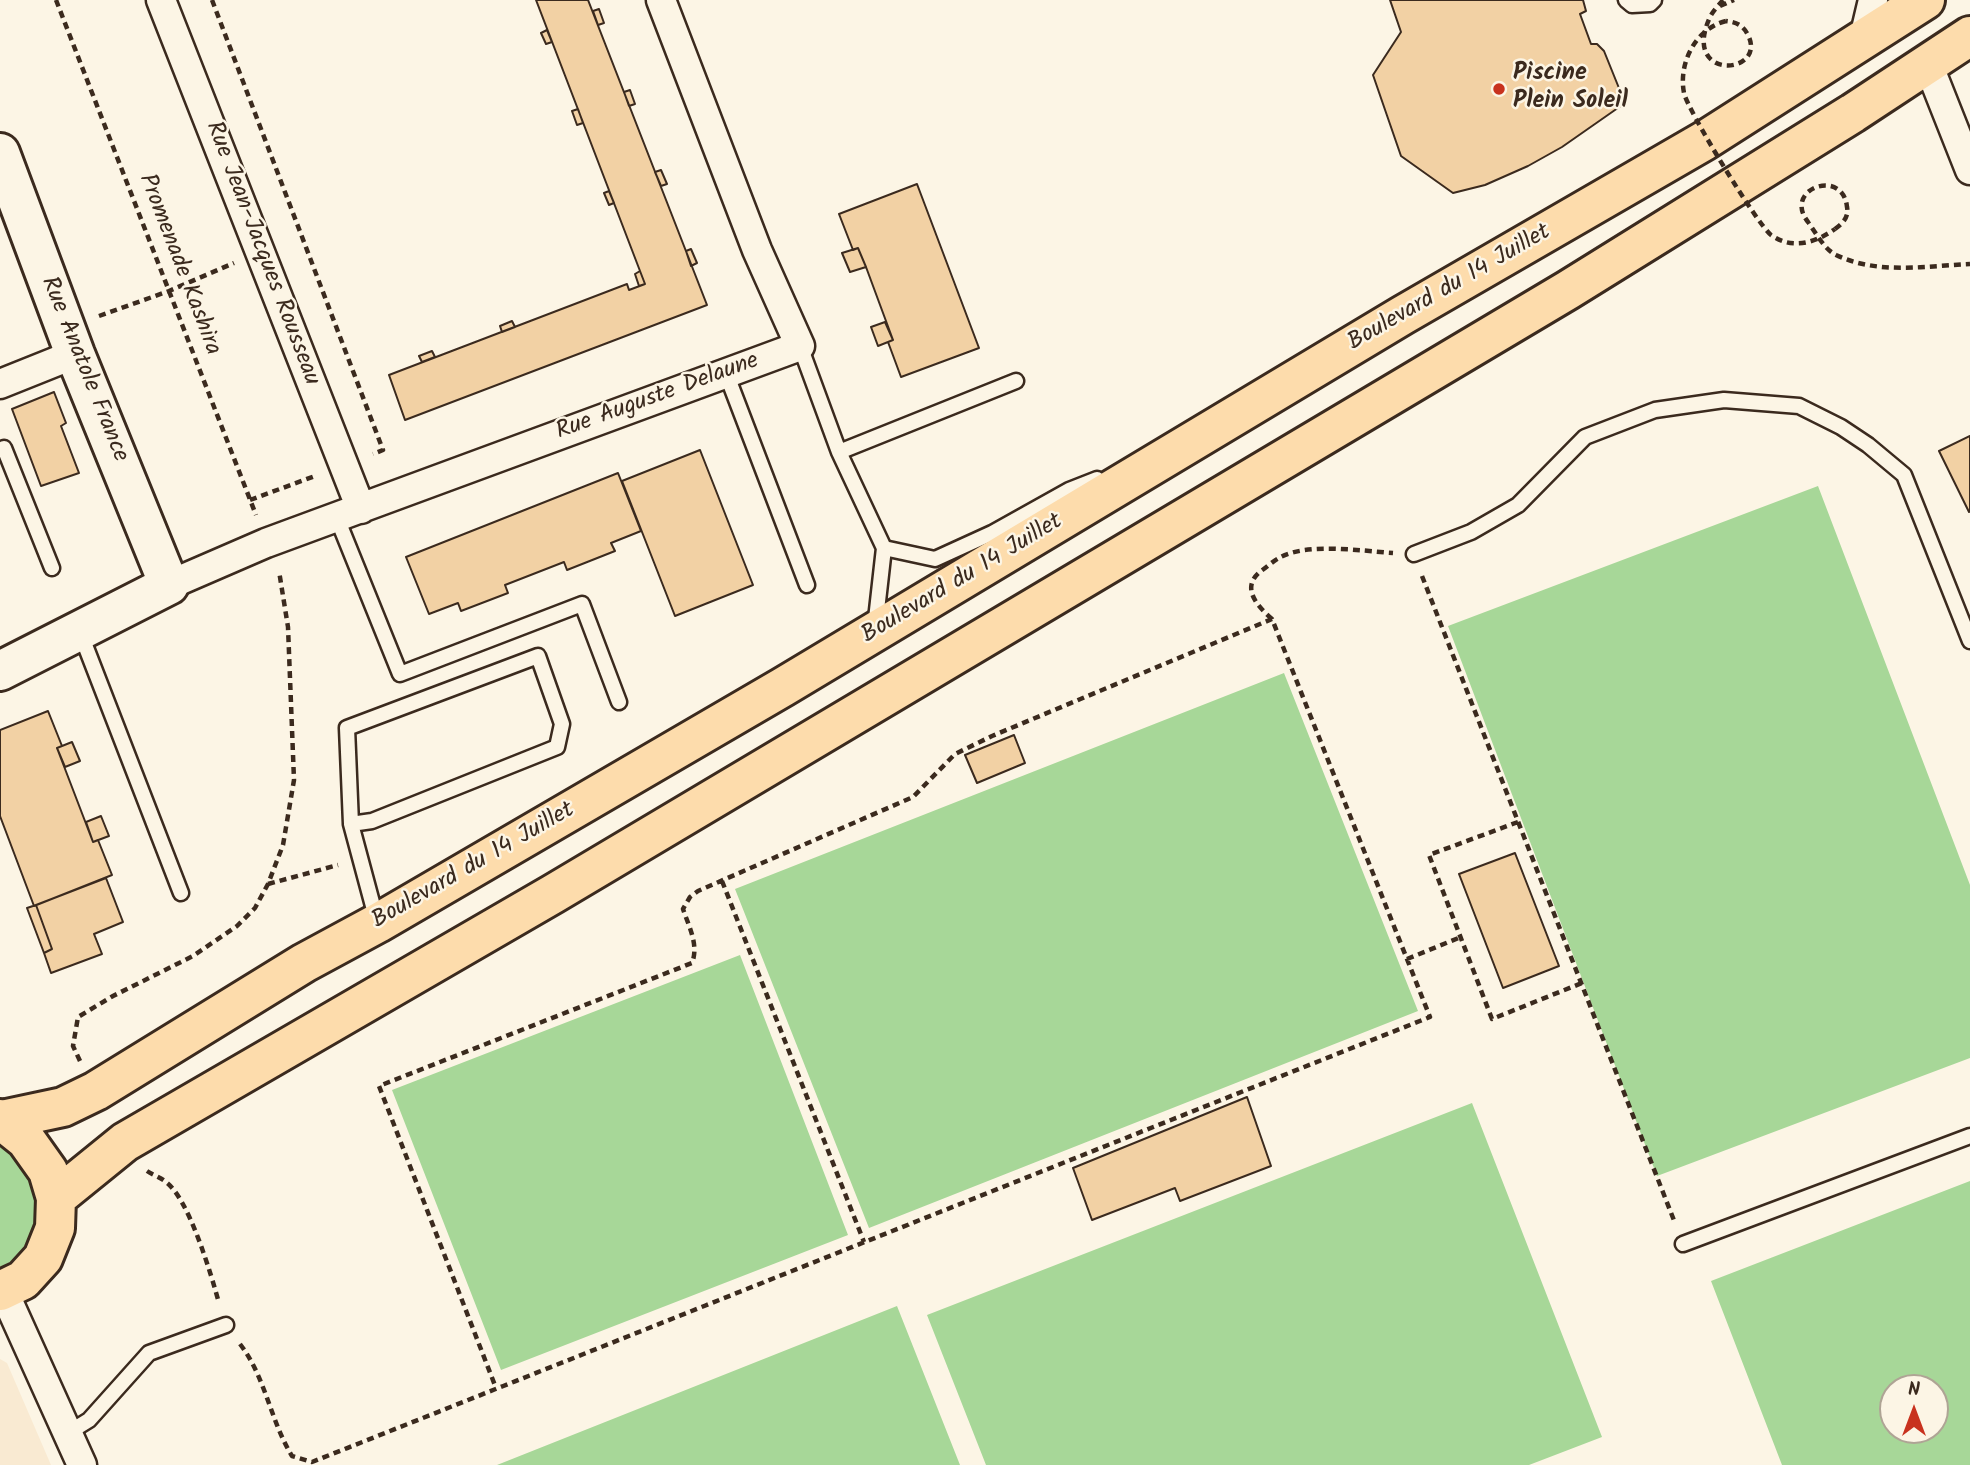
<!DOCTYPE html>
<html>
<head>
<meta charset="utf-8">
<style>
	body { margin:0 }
	#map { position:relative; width:1970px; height:1465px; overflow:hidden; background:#fcf5e5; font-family:Kalam,sans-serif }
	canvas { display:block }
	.north { position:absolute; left:1879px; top:1374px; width:70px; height:70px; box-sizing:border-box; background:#fcf5e5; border:2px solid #afa495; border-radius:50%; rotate:0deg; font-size:19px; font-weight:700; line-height:28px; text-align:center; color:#3b2a1e }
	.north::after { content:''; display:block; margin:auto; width:24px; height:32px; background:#c8321e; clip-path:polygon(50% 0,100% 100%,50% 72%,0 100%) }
</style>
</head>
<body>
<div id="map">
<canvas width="1970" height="1465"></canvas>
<div class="north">N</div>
</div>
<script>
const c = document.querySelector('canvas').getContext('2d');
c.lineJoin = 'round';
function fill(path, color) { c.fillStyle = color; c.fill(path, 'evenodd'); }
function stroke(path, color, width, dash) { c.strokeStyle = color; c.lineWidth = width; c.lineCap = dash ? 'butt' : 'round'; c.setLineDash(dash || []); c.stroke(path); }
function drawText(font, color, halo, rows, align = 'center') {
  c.font = font + ' Kalam,sans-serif'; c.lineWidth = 5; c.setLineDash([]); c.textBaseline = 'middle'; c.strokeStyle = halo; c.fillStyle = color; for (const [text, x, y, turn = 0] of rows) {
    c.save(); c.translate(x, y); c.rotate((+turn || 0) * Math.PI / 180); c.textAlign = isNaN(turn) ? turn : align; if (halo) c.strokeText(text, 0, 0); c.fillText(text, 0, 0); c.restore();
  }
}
fill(new Path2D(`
	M0,1359L7,1363L51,1465H0Z`), '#f9ead2');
fill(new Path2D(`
	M1818,486L1970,885V1058L1657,1176L1448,626Z
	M1284,673L1418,1011L869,1228L735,889Z
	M740,955L848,1235L501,1370L392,1090Z
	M1472,1103L1602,1437L1529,1465H986L927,1315Z
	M0,1137C30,1158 49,1217 26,1249C20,1257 9,1263 0,1267Z
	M1970,1181V1465H1782L1711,1281ZM1893,1388H1935V1430H1893Z
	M897,1306L960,1465H497Z`), '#a7d798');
const building = new Path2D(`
	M536,0H588L707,305L405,420L389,375L627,284L629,290L645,284Z
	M1390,0H1583L1586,11L1580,14L1591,44H1597L1604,51L1625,103L1562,147L1528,166L1485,185L1453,193L1401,156L1373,75L1401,32Z
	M599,9L604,23L598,25L593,11Z
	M547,30L552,42L546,44L541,33Z
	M630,90L635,104L629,106L624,92Z
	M578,109L583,123L577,125L572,111Z
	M661,170L667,184L661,186L655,172Z
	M917,184L979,348L901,377L888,342L893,340L866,267L858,248L853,250L839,214Z
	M609,191L614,203L609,205L604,193Z
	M858,248L866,267L850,272L842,253Z
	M691,249L697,263L691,266L686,251Z
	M640,271L645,284L639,286L635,274Z
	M512,321L515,327L502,332L500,326Z
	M885,322L893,340L878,346L871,327Z
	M432,351L435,357L422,362L419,356Z
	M54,392L66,423L61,426L79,473L41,486L12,409Z
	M1970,436V511L1969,512L1939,451Z
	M700,450L753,585L675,616L622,481Z
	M618,473L641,531L611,543L615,551L567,570L564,562L505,585L508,593L461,611L458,603L429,614L406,557Z
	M48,711L62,746L57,748L93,842L98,840L112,875L34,906L0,816V730Z
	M1014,735L1025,763L977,783L965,755Z
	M72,742L80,761L65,767L57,748Z
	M101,816L109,836L93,842L86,822Z
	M1515,853L1559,966L1503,988L1459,874Z
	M106,878L123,922L94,934L102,954L51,973L44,953L52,949L36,905Z
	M36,905L52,949L44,953L27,908Z
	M1247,1097L1271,1166L1180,1201L1175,1188L1092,1220L1073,1168Z`);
fill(building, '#f2d1a4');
stroke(building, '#3b2a1e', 2);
const lane = new Path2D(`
	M1626,0L1632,5L1650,4L1654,0
	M800,346L839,452L884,548L875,628
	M726,373L807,585
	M4,448L52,568
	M839,452L1016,381
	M337,518L400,674L582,604L619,702
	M884,548L935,559L992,533L1069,490L1097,479
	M1414,554L1471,532L1518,505L1585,437L1655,410L1724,400L1799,406L1841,427L1868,445L1904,475L1970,641
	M80,632L181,893
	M538,656L562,724L557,747L372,821L351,824L347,728Z
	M351,824L377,921
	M1683,1244L1970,1136
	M68,1433L89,1420L149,1353L226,1325`);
const street = new Path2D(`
	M161,0L361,509
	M1864,38L1873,0
	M1928,64L1970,170
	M0,384L75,354
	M169,585L266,543L800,346L757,250L661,0
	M3,1290L82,1465`);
const secondary = new Path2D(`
	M0,153L75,354L169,585L0,671`);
const primary = new Path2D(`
	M0,1119L26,1140L48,1171L56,1198L55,1228L43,1258L23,1280L0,1291
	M2,1120L63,1107L96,1091L304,963L378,923L783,687L1403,315L1704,141L1925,0
	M56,1198L125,1142L553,894L1568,290L1853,113L1970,36`);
stroke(lane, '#3b2a1e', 19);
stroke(street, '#3b2a1e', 33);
stroke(secondary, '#3b2a1e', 44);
stroke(primary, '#3b2a1e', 44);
stroke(new Path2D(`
	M56,0L256,515
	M212,0L383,450L373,454
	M1723,0C1719,5 1713,11 1710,17C1680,82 1768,75 1748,35C1743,25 1736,22 1726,21
	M1720,6L1734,0
	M1835,229C1843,223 1849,217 1847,207C1843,167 1782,189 1808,222C1816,233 1824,249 1836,255C1878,275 1926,266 1970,264
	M99,316L169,291L234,263
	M250,500L315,476
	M1422,576L1675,1223
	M1272,619C1257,606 1240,587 1261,571C1267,567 1273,561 1279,558C1307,542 1361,551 1393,553
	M1518,822L1429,855L1492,1019L1582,983
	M722,881L864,1242
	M268,884L338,865
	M1407,959L1461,937
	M80,1061L73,1046L78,1017L113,996L193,956L237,926L255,908L268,884L283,845L294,780L288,627L279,571
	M147,1171C153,1175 160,1177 166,1182C189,1199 211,1274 219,1303
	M240,1344C266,1378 270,1420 292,1456L312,1462C685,1314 1057,1165 1430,1017L1272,619L992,736L955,754L913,797L698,891L690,897L683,909C689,927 699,945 692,963L379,1086L496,1388`), '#3b2a1e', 4.5, [7, 5]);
stroke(lane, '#fcf5e5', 14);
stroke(street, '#fcf5e5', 28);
stroke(secondary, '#fcf5e5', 38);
stroke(primary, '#fddcac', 38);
stroke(new Path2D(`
	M1726,21C1696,28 1678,63 1684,93C1687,109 1757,224 1771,235C1792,250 1815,243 1835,229`), '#3b2a1e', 4.5, [7, 5]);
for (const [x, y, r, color] of [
	[1499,89,7,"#c8321e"]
]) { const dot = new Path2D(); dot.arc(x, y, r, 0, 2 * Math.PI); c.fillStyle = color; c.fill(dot); stroke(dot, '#fcf5e5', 2.5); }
drawText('bold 24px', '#3b2a1e', '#fcf5e5', [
	["Piscine",1513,75],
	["Plein Soleil",1513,103]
], 'left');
drawText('24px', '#3b2a1e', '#fcf5e5', [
	["Rue Jean-Jacques Rousseau",261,254,69],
	["Promenade Kashira",178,265,69],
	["Boulevard du 14 Juillet",1450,289,-30],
	["Rue Anatole France",83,370,68],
	["Rue Auguste Delaune",658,398,-20],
	["Boulevard du 14 Juillet",963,580,-31],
	["Boulevard du 14 Juillet",474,867,-30]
]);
</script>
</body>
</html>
